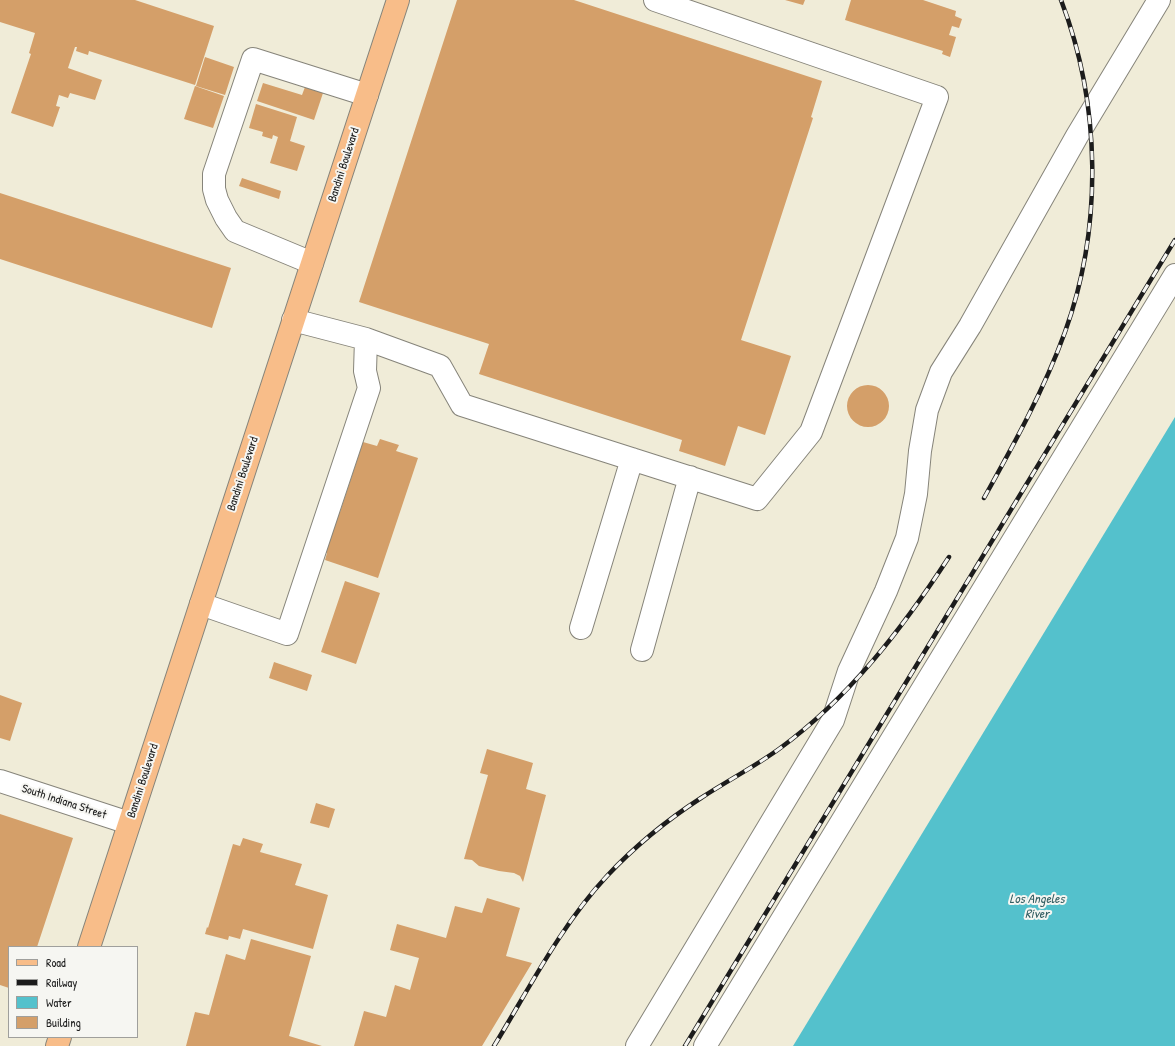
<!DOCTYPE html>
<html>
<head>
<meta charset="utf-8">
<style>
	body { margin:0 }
	#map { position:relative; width:1175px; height:1046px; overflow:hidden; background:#f0ecd8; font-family:"Patrick Hand",sans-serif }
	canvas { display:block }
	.legend { position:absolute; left:8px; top:946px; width:130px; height:92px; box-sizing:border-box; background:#f6f6f2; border:1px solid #9f9f9c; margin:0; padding:5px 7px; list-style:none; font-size:12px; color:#1c1c1c }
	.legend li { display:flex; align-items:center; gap:8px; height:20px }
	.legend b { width:20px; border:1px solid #9f9f9c }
</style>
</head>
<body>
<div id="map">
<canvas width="1175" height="1046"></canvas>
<ul class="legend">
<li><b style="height:5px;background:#f8bd89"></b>Road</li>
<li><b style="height:5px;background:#1c1c1c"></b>Railway</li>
<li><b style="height:11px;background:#54c1cc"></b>Water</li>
<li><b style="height:11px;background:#d49f69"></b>Building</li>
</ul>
</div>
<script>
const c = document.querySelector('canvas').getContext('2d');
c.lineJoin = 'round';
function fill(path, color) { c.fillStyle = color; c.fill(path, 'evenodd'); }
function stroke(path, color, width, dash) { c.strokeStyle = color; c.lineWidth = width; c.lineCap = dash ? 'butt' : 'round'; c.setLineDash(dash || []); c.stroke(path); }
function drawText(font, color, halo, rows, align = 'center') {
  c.font = font + ' "Patrick Hand",sans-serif'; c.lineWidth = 4; c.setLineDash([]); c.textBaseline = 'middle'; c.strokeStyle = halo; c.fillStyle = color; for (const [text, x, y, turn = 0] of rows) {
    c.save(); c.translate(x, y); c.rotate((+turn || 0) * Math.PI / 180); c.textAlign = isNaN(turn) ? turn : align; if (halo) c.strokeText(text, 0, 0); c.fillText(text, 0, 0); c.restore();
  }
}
fill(new Path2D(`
	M1175,417V1046H793Z`), '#54c1cc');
fill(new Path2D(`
	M0,0H135L214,26L195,85L89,51L88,55L76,51L77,47H75L68,68L102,80L95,100L70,93L68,98L59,95L56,106L60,107L53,127L11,113L31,54L29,53L35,33L0,22Z
	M457,0H574L822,81L811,117L813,118L741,340L791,356L765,435L738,426L725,466L679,451L682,440L479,374L489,344L359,302Z
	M785,0H805L803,5Z
	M851,0H923L956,11L955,16L962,19L959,28L952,26L949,35L956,37L950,57L942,54L943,51L845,20Z
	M205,57L234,67L225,95L196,86Z
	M263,83L302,95L305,87L323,93L314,120L257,101Z
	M195,86L224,96L213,128L184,119Z
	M256,104L297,117L290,141L305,146L297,171L270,163L278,137L273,135L272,139L262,136L263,132L249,128Z
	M242,178L281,191L279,199L239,186Z
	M0,193L231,268L212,328L0,259Z
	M847 406a21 21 0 1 1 42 0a21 21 0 1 1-42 0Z
	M380,439L399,445L396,451L418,458L378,578L325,560L327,553L320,550L333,510L340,512L363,442L377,446Z
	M345,581L380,593L356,664L321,652Z
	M274,662L312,675L307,691L269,678Z
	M0,695L22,703L10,741L0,738Z
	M487,749L533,763L526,789L546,795L523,882L520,876L514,873L499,871L479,866L472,860L464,859L488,775L480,773Z
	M316,803L335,809L329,828L310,823Z
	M0,814L73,838L37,947H9V988L0,985Z
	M243,838L263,844L260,852L302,864L295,885L328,895L313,949L243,929L240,939L229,936L228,940L205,934L207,927L208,928L233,844L240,846Z
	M487,898L520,908L506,956L532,963L482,1046H354L364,1011L386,1017L395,985L410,990L419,958L390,950L397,924L446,938L455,906L482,913Z
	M251,939L311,956L289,1036L322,1046H186L195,1012L209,1015L226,954L245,960Z`), '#d49f69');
const minor = new Path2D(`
	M312,263L235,231L226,218L217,200L214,189V174L253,59L367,95
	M366,339L440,366L462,405L757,499L811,432L937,97L655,0
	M201,604L287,634L369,388L365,371L366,339L293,320
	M581,628L632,459
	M642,650L690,477
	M0,781L129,823
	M637,1046L833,720L849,671L886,591L907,538L916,494L920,451L927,410L941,372L970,326L1077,136L1159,0
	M705,1046L1175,275`);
const major = new Path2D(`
	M89,947L398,0
	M57,1046L60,1037`);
stroke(minor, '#86847a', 24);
stroke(major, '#86847a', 24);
stroke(minor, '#fff', 22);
stroke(major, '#f8bd89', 22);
const rail = new Path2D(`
	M984,498C1014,444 1044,390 1065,332C1103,227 1101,104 1061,0
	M494,1046C529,989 561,925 607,876C634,847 667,820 701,798C727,781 754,767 779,749C849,698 902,629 949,557
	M685,1046L1175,240`);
stroke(rail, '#1c1c1c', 4.5);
stroke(rail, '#f6f6f2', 3, [9]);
drawText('12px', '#1c1c1c', '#f6f6f2', [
	["Bandini Boulevard",344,165,-72],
	["Bandini Boulevard",243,474,-72],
	["Bandini Boulevard",143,781,-72],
	["South Indiana Street",64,802,18]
]);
drawText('italic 13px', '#325e62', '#f6f6f2', [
	["Los Angeles",1037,900],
	["River",1037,915]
]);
</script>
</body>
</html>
